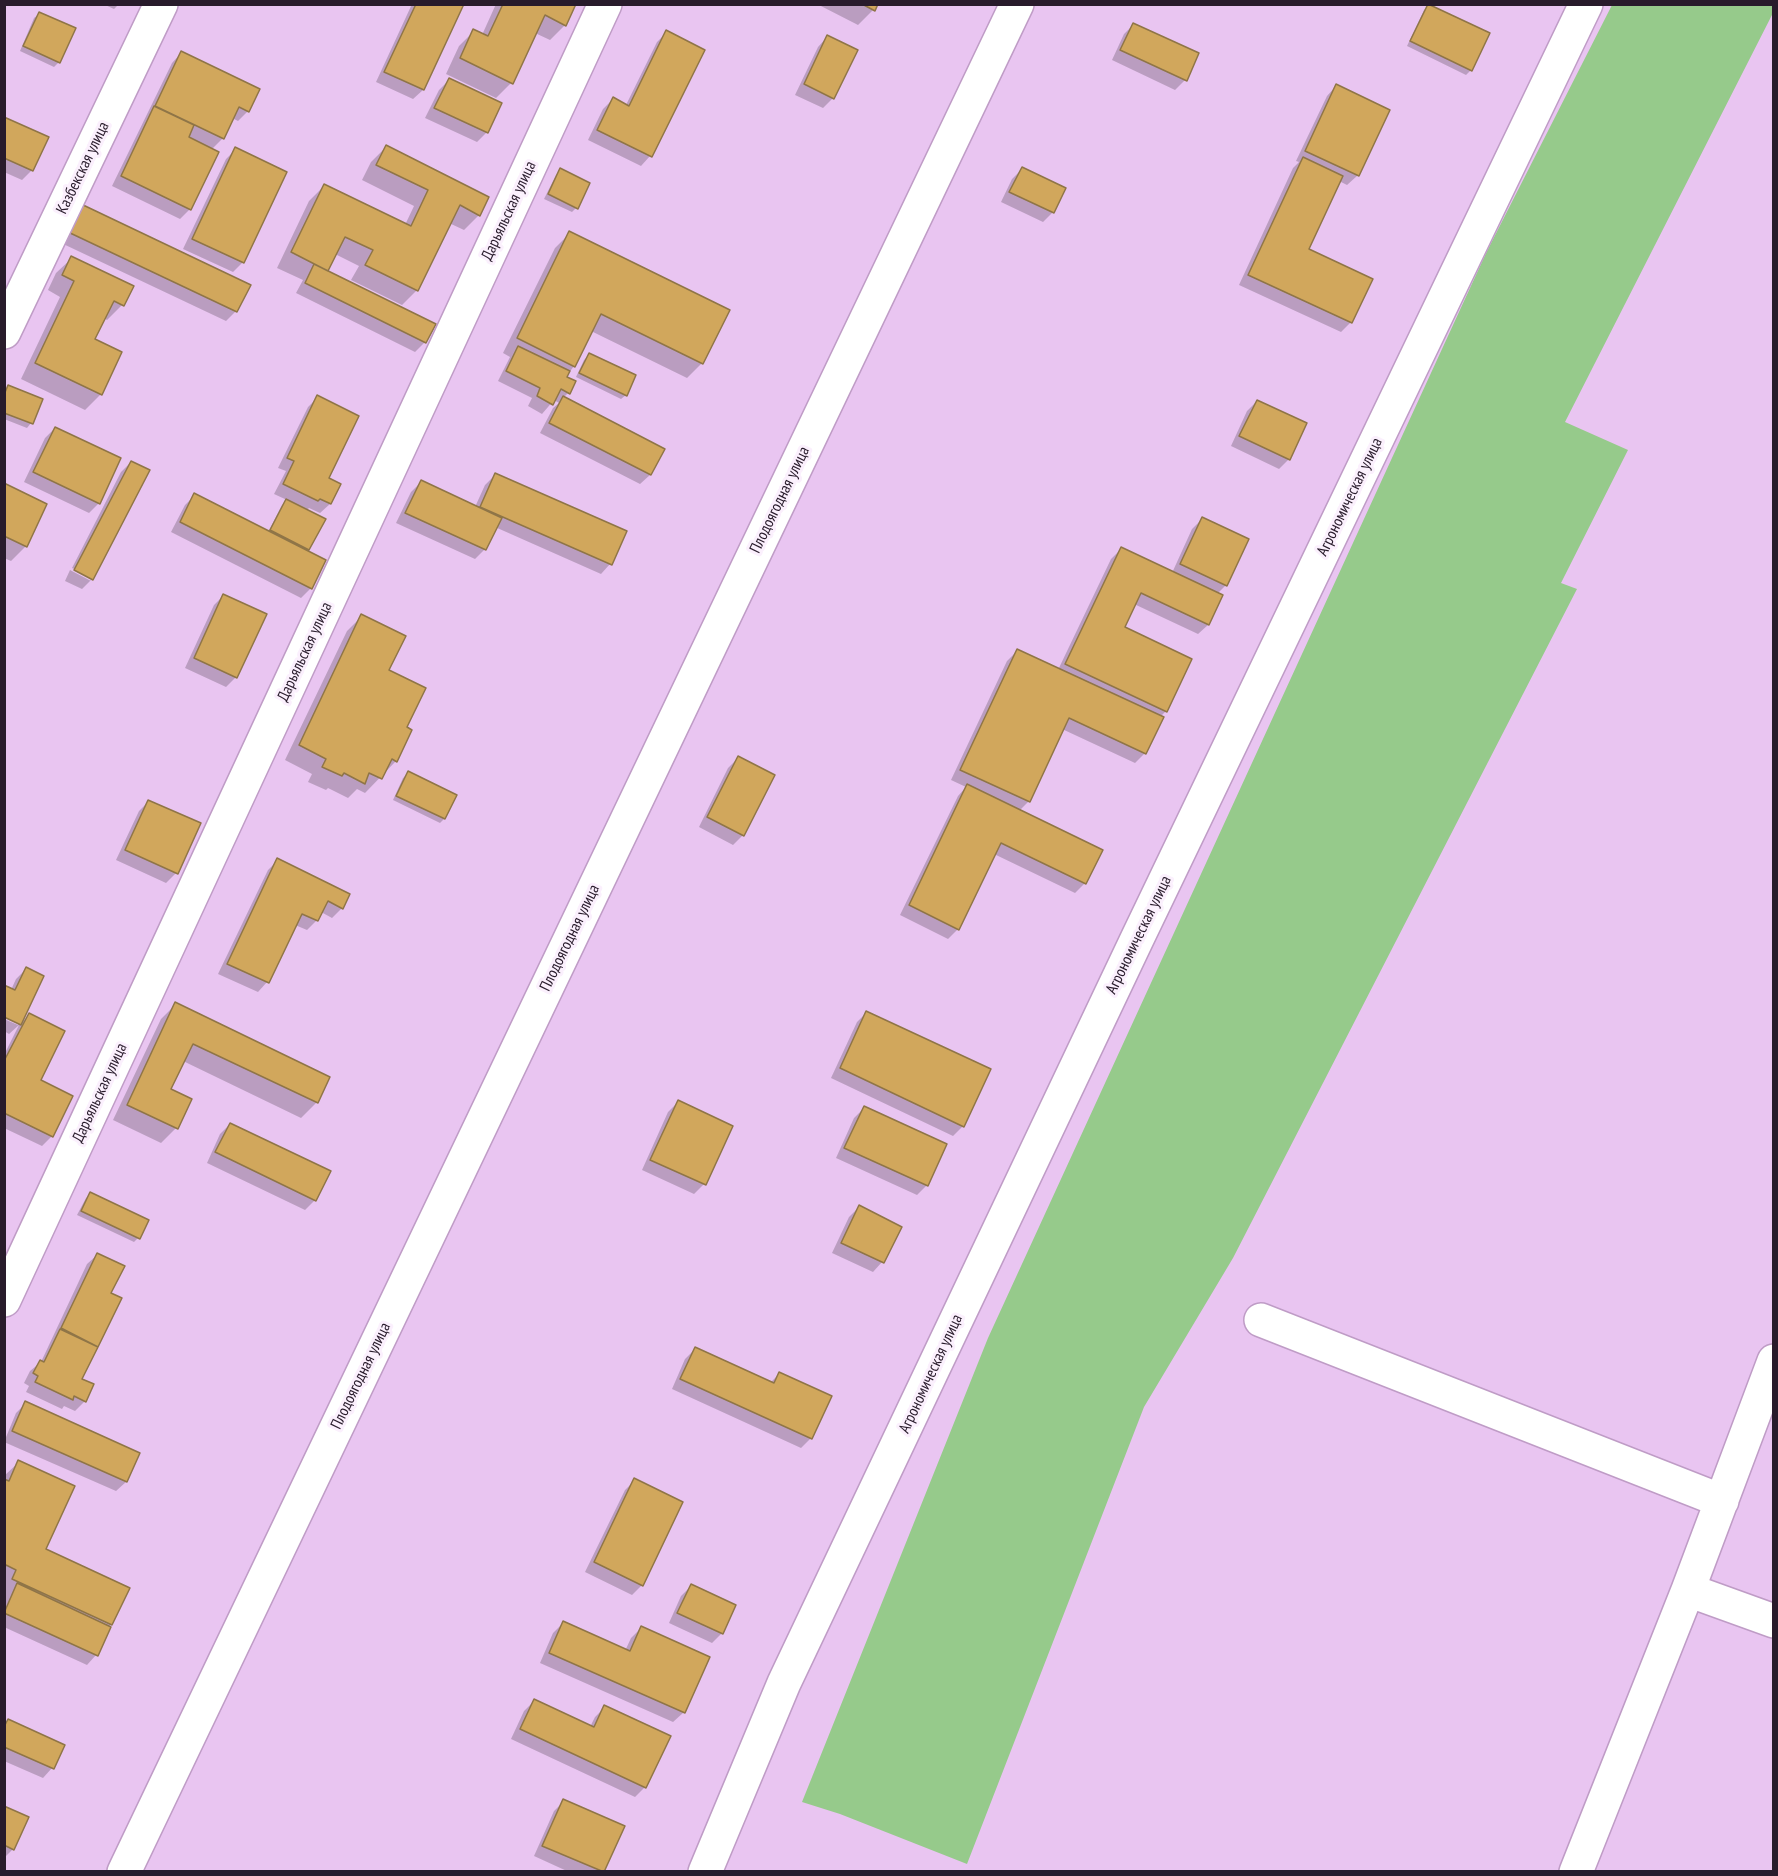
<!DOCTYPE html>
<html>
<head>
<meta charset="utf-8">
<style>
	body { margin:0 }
	#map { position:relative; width:1778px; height:1876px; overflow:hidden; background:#e9c5f1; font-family:"PT Sans Narrow",sans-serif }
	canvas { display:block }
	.frame { position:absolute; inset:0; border:6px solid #281b2b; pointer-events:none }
</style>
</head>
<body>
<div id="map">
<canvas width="1778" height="1876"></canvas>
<div class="frame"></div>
</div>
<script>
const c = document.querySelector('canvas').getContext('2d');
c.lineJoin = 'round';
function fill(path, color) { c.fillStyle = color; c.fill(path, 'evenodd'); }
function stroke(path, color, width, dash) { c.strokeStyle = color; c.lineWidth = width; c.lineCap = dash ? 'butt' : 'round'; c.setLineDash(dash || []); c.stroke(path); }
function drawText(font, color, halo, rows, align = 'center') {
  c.font = font + ' "PT Sans Narrow",sans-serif'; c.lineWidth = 6; c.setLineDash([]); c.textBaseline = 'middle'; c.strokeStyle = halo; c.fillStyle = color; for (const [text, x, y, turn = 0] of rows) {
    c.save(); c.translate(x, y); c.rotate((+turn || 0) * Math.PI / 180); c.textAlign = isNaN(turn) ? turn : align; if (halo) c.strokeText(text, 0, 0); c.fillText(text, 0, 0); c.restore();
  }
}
fill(new Path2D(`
	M1612,5L1773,4L1774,11L1565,422L1628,450L1561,583L1577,589L1233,1258L1144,1407L967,1864L840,1814L802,1802L988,1338L1487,251Z`), '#96ca8b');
fill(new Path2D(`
	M103,4H119L114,9Z
	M412,4H463L423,90L413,99L376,82Z
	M496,4H574L565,25L550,40L535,33L511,83L496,98L446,74L459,46L474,31L482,35Z
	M817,4H876L873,10L858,25Z
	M1429,5L1471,70L1466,75L1407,46L1424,10Z
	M39,14L59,62L54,67L20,51L34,18Z
	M1134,24L1185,80L1175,90L1112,60L1124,34Z
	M667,32L650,156L641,166L588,140L603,109L613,99L626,105L657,42Z
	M827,37L856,50L833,98L823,108L795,95L818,47Z
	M181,53L248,111L238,121L232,118L223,138L211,150L190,209L180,219L112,186L172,63Z
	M449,80L487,132L477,142L425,118L439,90Z
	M1336,86L1388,111L1357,176L1347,185L1339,181L1307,250L1351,322L1341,332L1239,285L1293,168L1299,162L1296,161L1327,96Z
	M4,119L32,170L22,180L4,172Z
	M386,147L479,215L464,230L449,223L417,290L402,305L351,280L359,266L335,254L326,271L425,342L415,352L296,293L303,280L277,268L309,201L324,186L405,225L414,206L362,180L371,162Z
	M236,149L243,262L233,272L183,249L226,159Z
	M1022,169L1053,212L1043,222L1001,202L1012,179Z
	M561,170L576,208L572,212L544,199L556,175Z
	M71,216L236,311L226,321L59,242Z
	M570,233L702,363L687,378L591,331L574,366L565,378L568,393L563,398L663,449L650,475L640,484L540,433L553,408L559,403L554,400L542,414L528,406L532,398L498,381L510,357L503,353L555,248Z
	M72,258L122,305L107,320L104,318L93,340L120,353L100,395L85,410L21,379L60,297L48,290L56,273Z
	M589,355L626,395L621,399L576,377L584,360Z
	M9,387L31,423L27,428L4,419V391Z
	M318,397L327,479L339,484L330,504L320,513L309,508L306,511L308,549L306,552L311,588L301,598L171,532L185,505L195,495L268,532L282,505L287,500L274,494L286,471L278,468L308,407Z
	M1257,401L1289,459L1279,469L1231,446L1247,411Z
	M55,428L99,503L89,513L24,482L45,438Z
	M131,462L92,579L82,589L65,581L70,570L91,581V577L72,568L121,472Z
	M495,475L610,564L601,574L495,527L485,549L475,559L396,523L411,492L421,482L475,507L485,485Z
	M4,485L26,546L11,561L4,558Z
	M1202,519L1226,585L1217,594L1221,596L1208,625L1198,634L1134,604L1123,628L1166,711L1160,717L1145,753L1135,763L1062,729L1029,801L1019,811L1085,883L1075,893L994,854L958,929L948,939L900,915L958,796L966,787L951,780L1007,661L1017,651L1058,670L1111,559L1121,549L1172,573L1192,529Z
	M224,595L265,614L236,677L226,687L185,668L214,605Z
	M362,616L387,671L405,728L396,761L365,793L357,789L348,798L328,788L326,790L308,782L312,774L285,760L347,631Z
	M738,758L743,835L733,845L699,827L728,768Z
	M408,773L444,819L440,823L393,800L403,778Z
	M149,801L176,873L166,883L116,860L139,811Z
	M278,860L342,908L332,918L321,912L317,920L307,930L295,925L267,982L258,992L218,974L268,870Z
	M26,969L20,1024L29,1015L39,1081L52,1136L42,1146L4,1128V1055L19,1025L9,1034L4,1031V1019L18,1025L11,990L16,979Z
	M176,1004L328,1077L316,1103L301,1118L183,1061L169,1090L176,1128L161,1143L113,1120L161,1019Z
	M867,1012L963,1126L953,1136L831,1078L857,1022Z
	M678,1102L731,1127L704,1184L694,1194L642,1170L668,1112Z
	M864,1108L927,1185L917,1195L836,1158L854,1118Z
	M230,1124L315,1200L305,1210L207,1163L220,1134Z
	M91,1194L138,1238L134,1242L77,1215L86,1198Z
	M859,1207L900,1227L882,1262L873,1272L832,1253L849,1217Z
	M97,1255L109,1294L120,1299L80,1380L85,1401L75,1411L64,1406L62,1409L26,1392L29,1386L24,1383L30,1371L41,1362L87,1264Z
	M695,1349L770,1383L779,1374L811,1438L801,1448L672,1389L685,1359Z
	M26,1403L138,1453L126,1482L116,1491L4,1442L16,1413Z
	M19,1462L44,1549L111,1624L96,1655L87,1665L4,1627V1476Z
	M635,1480L642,1585L632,1595L585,1572L625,1490Z
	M691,1586L722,1633L712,1643L669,1623L681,1596Z
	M563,1623L625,1651L631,1638L641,1628L708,1657L683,1713L673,1722L540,1663L553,1633Z
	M534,1701L590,1727L595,1717L605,1707L645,1787L635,1797L511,1739L524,1711Z
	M8,1721L52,1768L43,1778L4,1761V1725Z
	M564,1801L623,1827L603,1872H569L534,1856L554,1811Z
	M4,1808L13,1849L4,1858Z`), '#0003');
const building = new Path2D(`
	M416,4H464L424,90L384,72Z
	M503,4H576L566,26L545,15L513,84L460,58L473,29L488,36Z
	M862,4H878L875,11Z
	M1428,4L1490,33L1472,71L1410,41Z
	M39,12L76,28L60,63L23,46Z
	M1133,23L1199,53L1187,81L1120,50Z
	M666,30L705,50L652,157L597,130L613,97L629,106Z
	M827,35L858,50L834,99L804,84Z
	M181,51L260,89L249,112L239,107L224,139L155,106Z
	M449,78L502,103L488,133L434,108Z
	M1336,84L1390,110L1359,176L1305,151Z
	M154,106L194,125L189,137L219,152L191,210L121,176Z
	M4,117L49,137L33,171L4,158Z
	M386,145L489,197L480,216L460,205L418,291L365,265L373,250L345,237L328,271L291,252L324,184L411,226L428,190L376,165Z
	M235,147L287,172L244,263L192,239Z
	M1303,157L1343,176L1309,249L1373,279L1352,323L1248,275Z
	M1022,167L1066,188L1054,213L1009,192Z
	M560,168L590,183L578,209L548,194Z
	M81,204L251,285L237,312L68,232Z
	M569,231L730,310L703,364L601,314L575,367L517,338Z
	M71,256L134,286L124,306L114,301L95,339L122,352L102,395L35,363L74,281L62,275Z
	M314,264L436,324L426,343L305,283Z
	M518,346L570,371L567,377L576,381L570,394L561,389L553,405L537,396L540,388L506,371Z
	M589,353L636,375L627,396L579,373Z
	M8,385L43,399L33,424L4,413V395Z
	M317,395L359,416L329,478L341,484L331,504L320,499L318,501L283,484L294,461L287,458Z
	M563,396L665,449L651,475L549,423Z
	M1257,400L1307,423L1290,460L1239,436Z
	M55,427L121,458L100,504L33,472Z
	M131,461L150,470L93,580L74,570Z
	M495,473L627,531L612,565L480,507Z
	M421,480L502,518L486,550L405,513Z
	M4,483L47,504L27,547L4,536Z
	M194,493L326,560L312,589L180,522Z
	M286,499L326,519L309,550L270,530Z
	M1202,517L1249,539L1227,586L1180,564Z
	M1121,547L1223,595L1209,625L1141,593L1125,627L1192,659L1167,712L1065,664Z
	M223,594L267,614L237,678L194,658Z
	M361,614L406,636L389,670L426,688L407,727L412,730L397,762L392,759L382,779L369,773L365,784L344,773L342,776L322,767L326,759L299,745Z
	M1017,649L1164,717L1146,754L1069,718L1030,802L960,770Z
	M738,756L775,775L744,836L707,817Z
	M408,771L457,795L445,819L396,796Z
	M967,784L1103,850L1086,884L1001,843L959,930L909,905Z
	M148,800L201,823L178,874L125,850Z
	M277,858L350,894L343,909L328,901L318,921L302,914L269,983L227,964Z
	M26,967L44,976L21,1025L4,1017V985L15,990Z
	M175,1002L330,1077L318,1103L193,1044L171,1089L192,1099L178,1129L127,1105Z
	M866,1011L991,1069L964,1127L840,1068Z
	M29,1013L65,1031L41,1080L73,1096L53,1137L4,1113V1061Z
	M678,1100L733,1126L706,1185L650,1160Z
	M864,1106L947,1144L928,1186L844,1148Z
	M230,1123L331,1171L316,1201L215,1152Z
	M90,1192L149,1220L140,1239L81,1211Z
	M859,1205L902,1227L884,1263L841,1243Z
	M97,1253L125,1266L111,1293L122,1298L98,1347L61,1328Z
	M60,1329L98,1347L82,1379L94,1384L86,1402L74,1396L73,1400L35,1382L38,1376L33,1373L40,1360L44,1362Z
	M695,1347L774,1383L779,1372L832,1396L812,1439L680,1379Z
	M25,1401L140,1453L127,1482L12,1431Z
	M18,1460L75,1486L46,1549L130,1588L112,1625L12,1579L16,1570L6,1565L4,1569V1479L9,1481Z
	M634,1478L683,1502L643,1586L594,1562Z
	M17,1583L111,1627L98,1656L4,1613Z
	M691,1584L736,1605L723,1634L677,1613Z
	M563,1621L630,1651L641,1626L710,1657L685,1713L549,1653Z
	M534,1699L594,1727L604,1705L671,1736L646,1788L520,1729Z
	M8,1719L65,1745L54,1769L4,1747V1727Z
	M563,1799L625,1826L604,1872L542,1846Z
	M4,1806L29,1817L14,1850L4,1845Z`);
fill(building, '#d1a75c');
stroke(building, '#8f7547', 1.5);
const street = new Path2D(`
	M4,332L161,4
	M4,1300L605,4
	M1261,1320L1722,1501
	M1688,1590L1774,1621
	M705,1872L784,1683L1137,939L1586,4
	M1576,1872L1688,1590L1774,1361`);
const secondary = new Path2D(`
	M124,1872L1017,4`);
stroke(street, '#bf9cc6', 36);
stroke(secondary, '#bf9cc6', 36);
stroke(street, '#fff', 33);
stroke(secondary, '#fff', 33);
drawText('16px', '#281b2b', '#fbf0fd', [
	["Казбекская улица",83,168,-64],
	["Дарьяльская улица",509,211,-65],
	["Агрономическая улица",1350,497,-64],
	["Плодоягодная улица",780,500,-64],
	["Дарьяльская улица",305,652,-65],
	["Агрономическая улица",1139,935,-64],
	["Плодоягодная улица",570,938,-64],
	["Дарьяльская улица",100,1093,-65],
	["Агрономическая улица",931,1374,-65],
	["Плодоягодная улица",361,1376,-64]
]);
</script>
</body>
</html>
